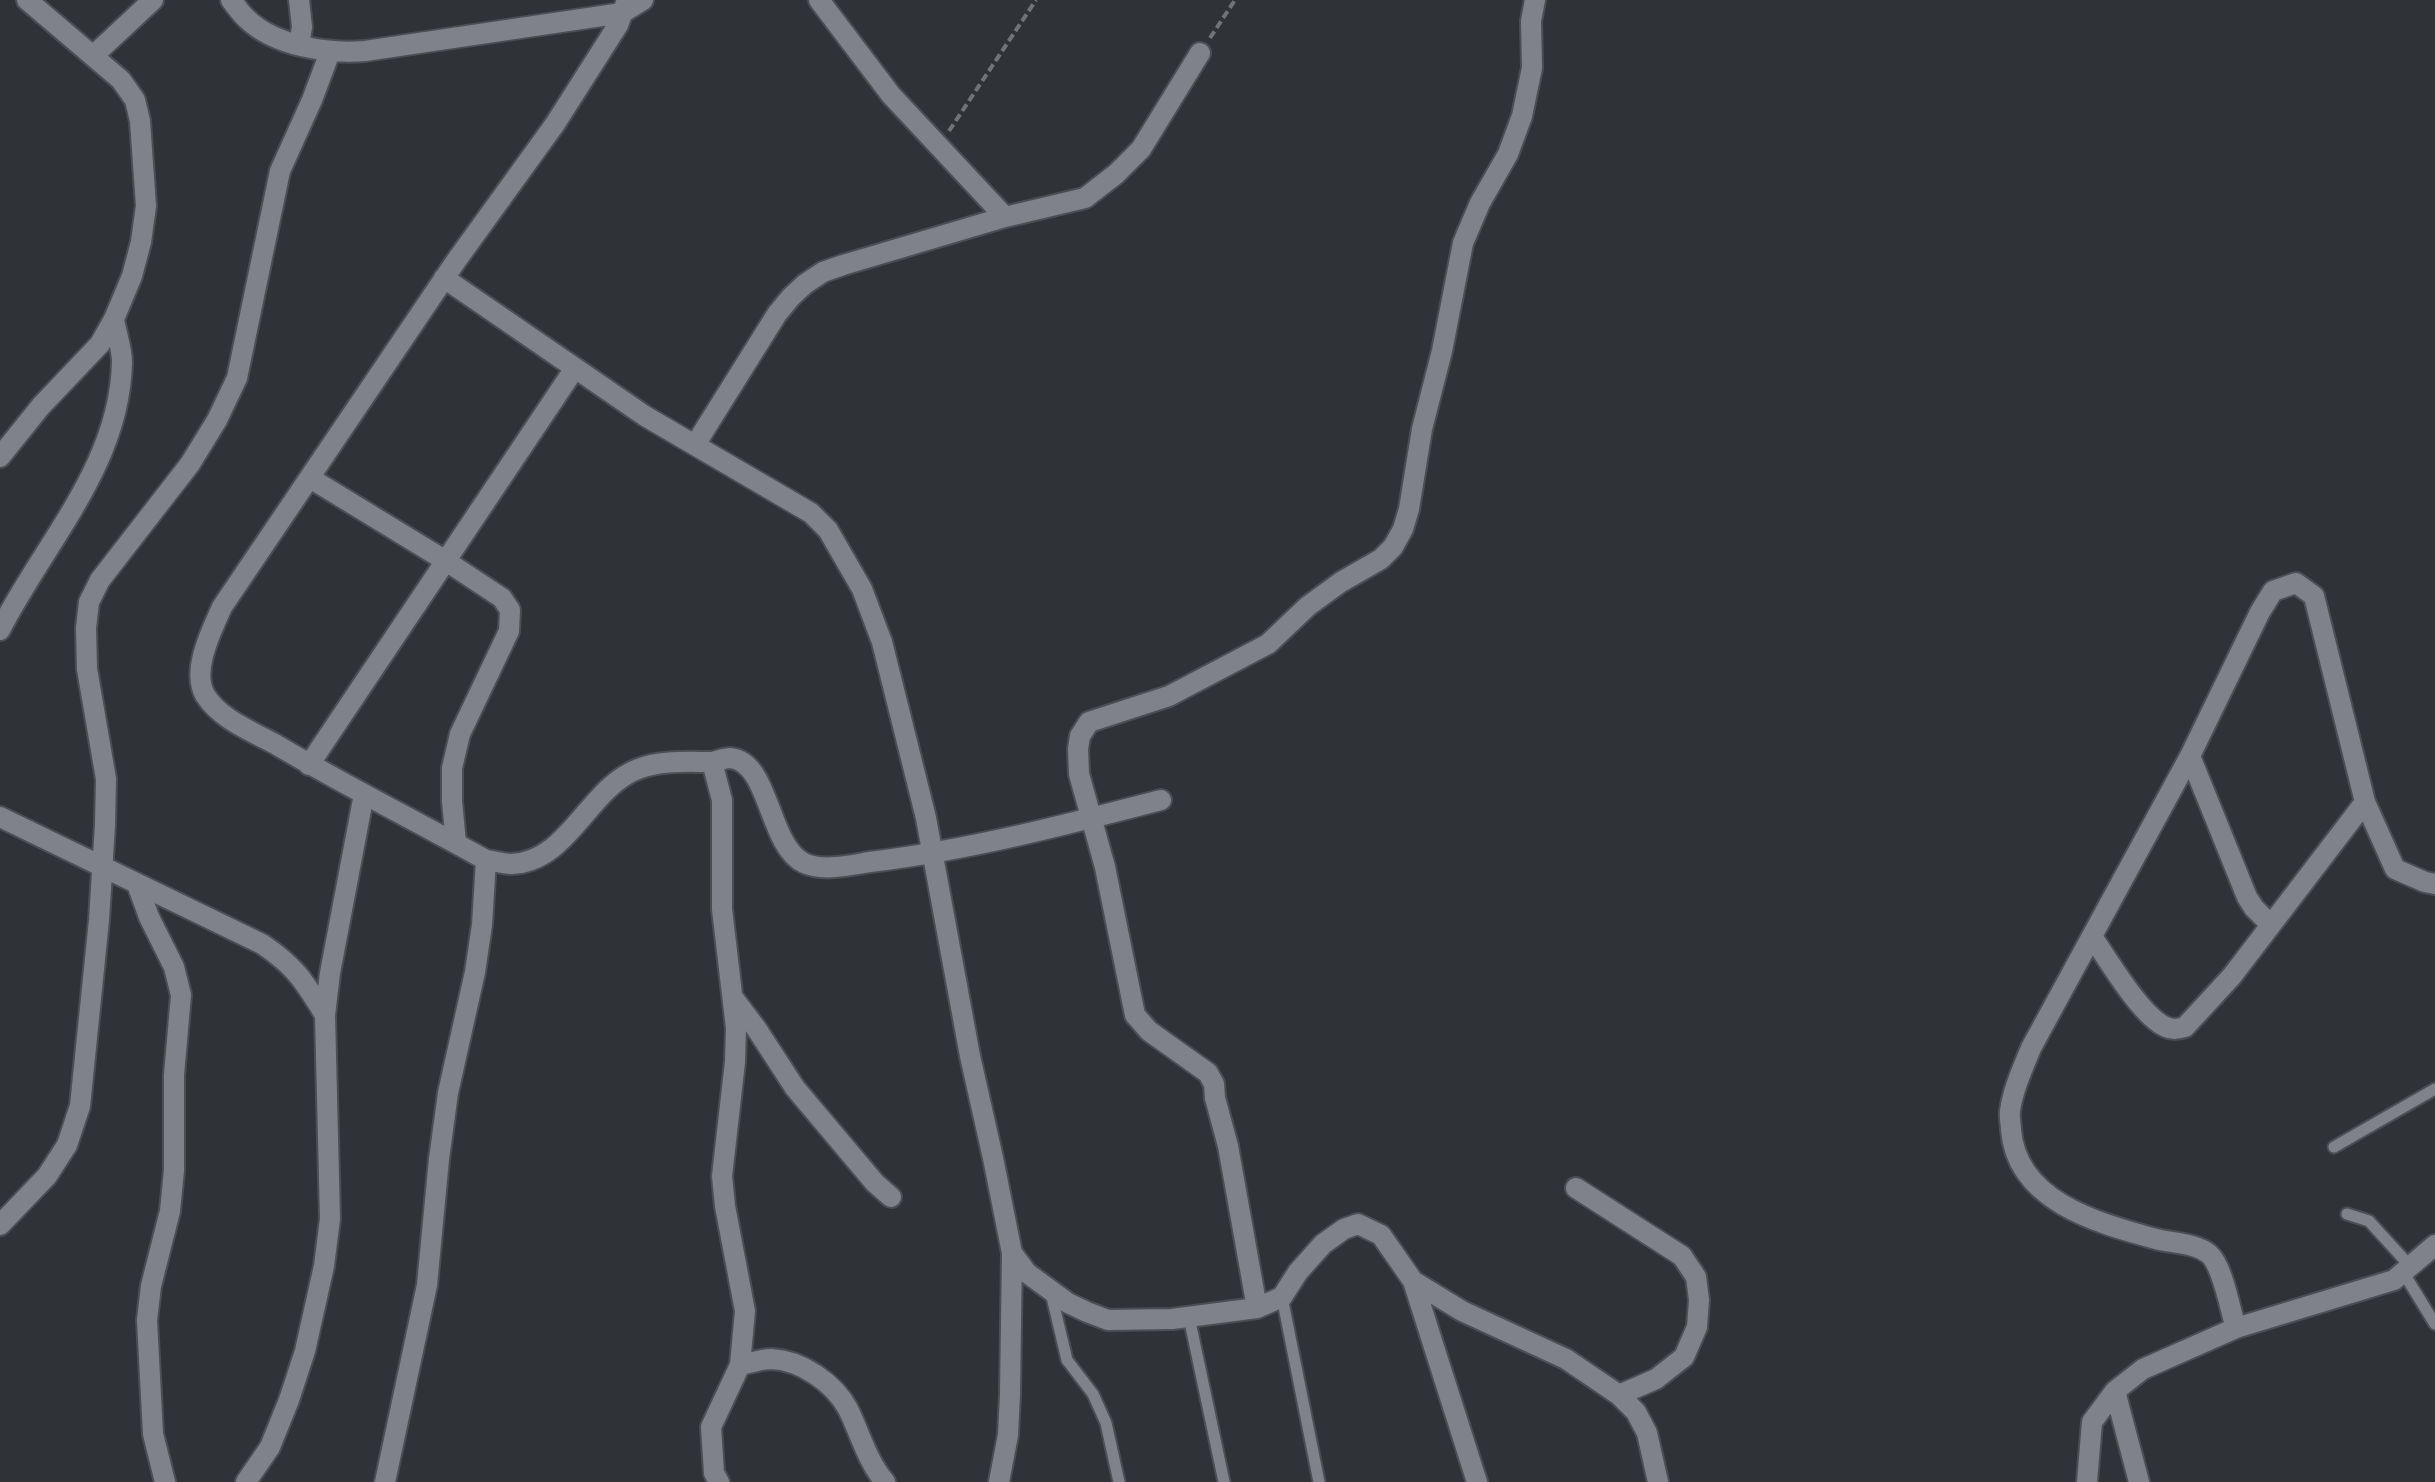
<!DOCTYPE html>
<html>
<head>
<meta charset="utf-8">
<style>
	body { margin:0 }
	canvas { display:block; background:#2f3237 }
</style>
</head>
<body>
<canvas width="2435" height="1482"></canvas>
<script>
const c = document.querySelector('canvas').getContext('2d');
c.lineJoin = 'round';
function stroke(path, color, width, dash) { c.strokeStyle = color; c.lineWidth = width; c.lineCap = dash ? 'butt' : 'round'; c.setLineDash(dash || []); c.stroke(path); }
const lane = new Path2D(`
	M2334,1147L2435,1089
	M2347,1214L2369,1221L2410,1266
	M2403,1272L2435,1324
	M1051,1293L1067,1360L1093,1394L1106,1423L1119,1482
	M1282,1297L1319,1482
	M1189,1317L1224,1482`);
const street = new Path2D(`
	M231,0C236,6 241,14 247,19C275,46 327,54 365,51L622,13L643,0
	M299,0L302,27L299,45
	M819,0L891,95L1005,217
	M93,56L153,0
	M444,278L645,416L811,513L828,530L862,589L882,642L926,818L970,1056L993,1158L1012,1253L1010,1394L1008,1435L999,1482
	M695,445L777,314L791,297L805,284L823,272L843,265L1005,217L1085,198L1116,174L1141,149L1200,53
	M0,457L41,406L100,344L114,319L132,276L141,242L146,206L140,121L135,100L121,80L27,0
	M310,478L446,561L502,598L510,610L509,631L460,734L452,768V801L456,843
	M0,630C45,542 120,465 122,362C122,348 116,333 114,319
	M2190,756L2247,897L2254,908L2271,925
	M712,762C717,761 725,758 730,758C770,761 768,846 804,863C823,872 851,865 870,862C969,850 1065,825 1161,800
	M309,765L575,368
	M0,817L262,944C295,966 304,981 325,1015
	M486,860C494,861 503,864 511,864C569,862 588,788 638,769C661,760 688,762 712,762L722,800V909L736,1028L735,1062L722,1176L725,1206L745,1311L740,1365L711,1427L714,1473L719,1482
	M137,884L149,917L174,967L181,995L174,1075V1170L170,1211L151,1286L147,1320L153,1434L165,1482
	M2093,938C2109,961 2141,1016 2166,1027C2173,1030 2178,1029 2185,1027L2232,976L2365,802
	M734,999L756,1028L795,1088L875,1183L891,1197
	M1576,1188L1682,1256L1696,1277L1699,1300L1697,1327L1684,1357L1656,1379L1619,1395
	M0,1225L47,1176L67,1145L80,1106L99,920L105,825L106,779L87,669L86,628L89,602L100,580L190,464L217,420L237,378L280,171L312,100L330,52
	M1012,1253L1027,1273L1068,1303L1087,1312L1108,1320L1172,1319L1257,1308L1282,1297L1298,1272L1323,1244L1344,1229L1358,1224L1381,1235L1413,1281L1462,1311L1566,1359L1619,1395L1636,1412L1647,1433L1658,1482
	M1413,1281L1477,1482
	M1257,1308L1228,1146L1215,1098L1214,1084L1208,1073L1149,1031L1135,1015L1105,867L1079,774L1078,749L1080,736L1089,722L1169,696L1268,644L1308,606L1341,582L1381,559L1393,547L1403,529L1409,509L1422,429L1442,351L1463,243L1480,203L1508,154L1522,116L1532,68L1531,21L1535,0
	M2236,1328C2230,1310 2223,1266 2209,1254C2196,1243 2172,1243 2156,1239C2098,1223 2017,1202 2011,1130C2011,1124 2009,1117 2010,1111C2013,1089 2023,1068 2031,1048L2190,756L2260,612L2273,591L2296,583L2314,596L2365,802L2395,869L2425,882L2435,884
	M740,1365C750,1363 762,1359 771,1359C801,1360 834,1383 848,1409C860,1433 867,1461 885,1482
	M2115,1391L2139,1482
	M246,1482L270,1447L289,1400L305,1351L324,1266L330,1219L325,1015L330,973L364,794
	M385,1482L427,1285L439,1159L448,1093L475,972L482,925L486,860C416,821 344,785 275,744C251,731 220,719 205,695C191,670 212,630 222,607L456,261L555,124L618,25L627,0
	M2087,1482L2092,1422L2115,1391L2143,1369L2236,1328L2394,1280L2435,1245`);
stroke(lane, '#4b4e52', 15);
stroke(street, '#4b4e52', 24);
stroke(new Path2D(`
	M1210,38L1235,0
	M949,131L1036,0`), '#717378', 4, [8, 4]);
stroke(lane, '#7f8389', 11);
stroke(street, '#7f8389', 20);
</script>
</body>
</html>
